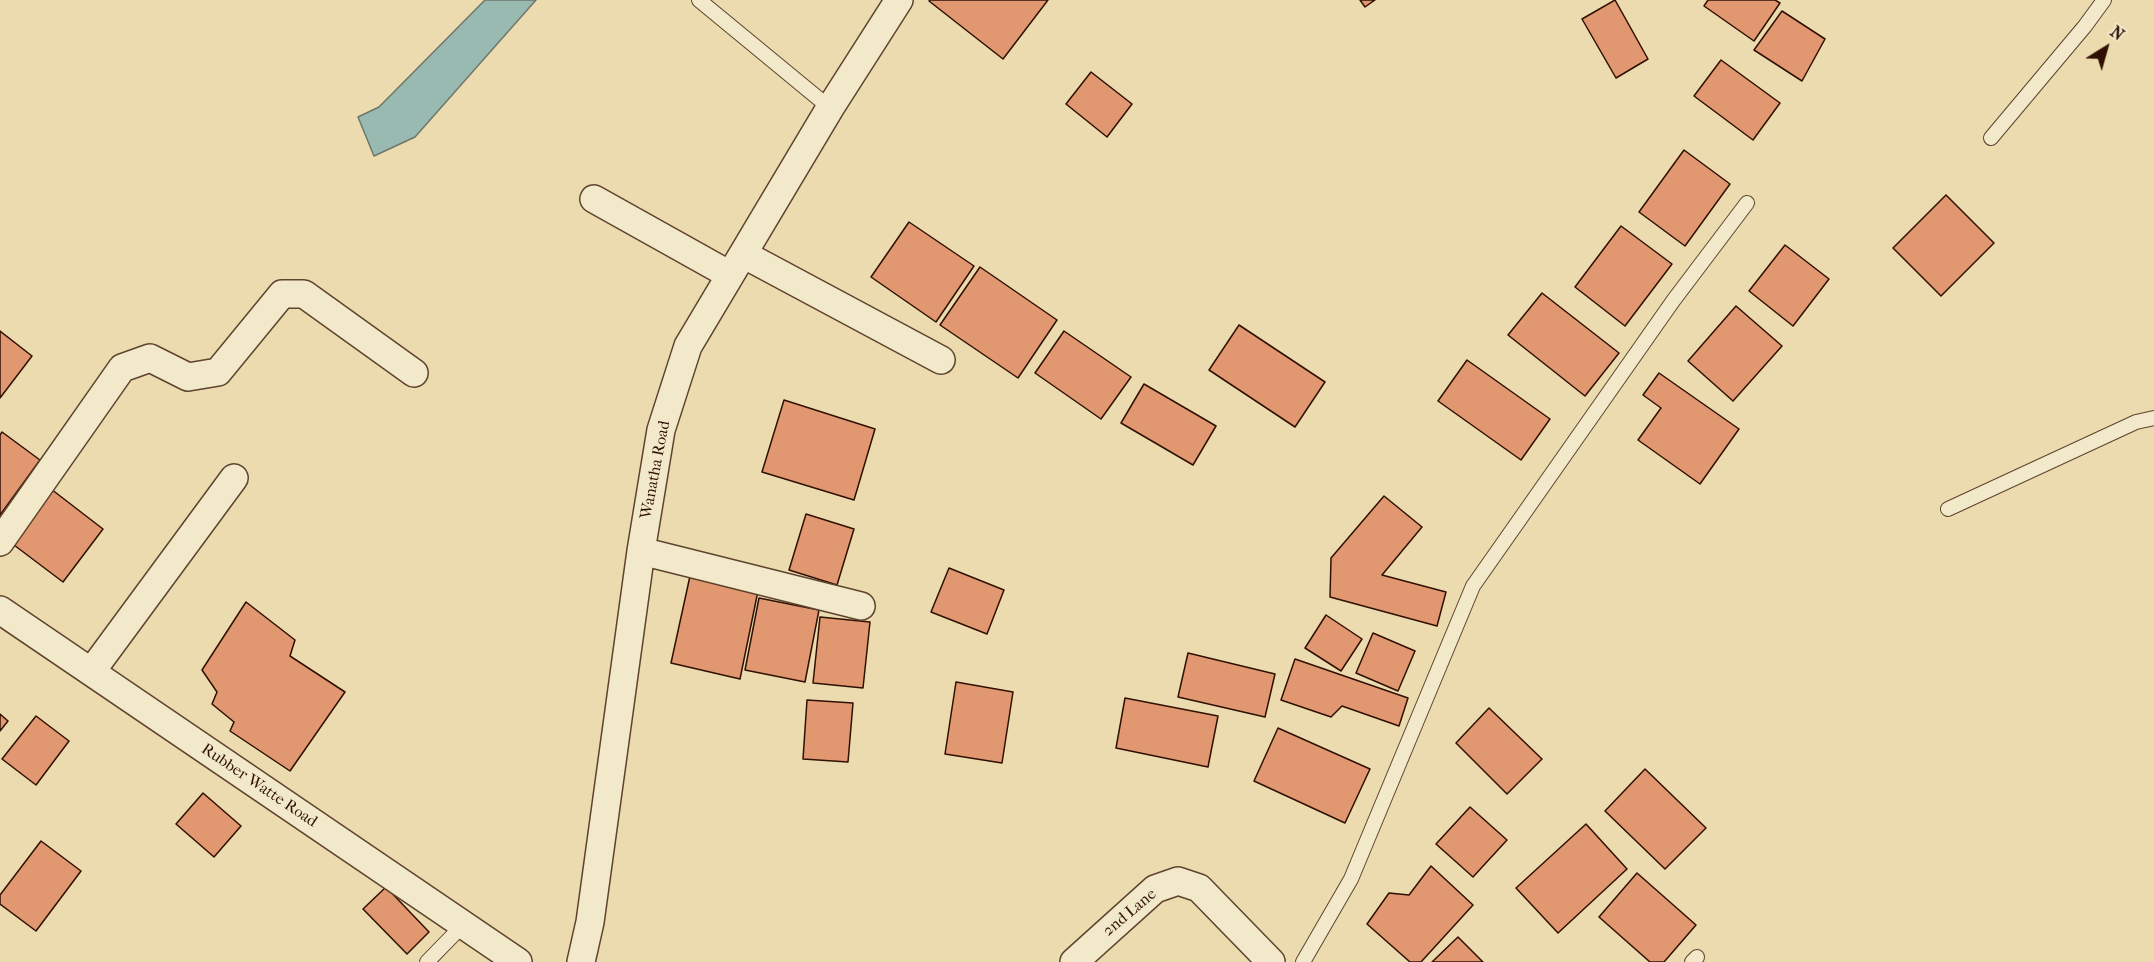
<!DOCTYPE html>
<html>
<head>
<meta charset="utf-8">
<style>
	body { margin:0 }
	#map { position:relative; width:2154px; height:962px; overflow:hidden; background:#ebdbae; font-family:"IM FELL French Canon",serif }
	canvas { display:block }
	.north { position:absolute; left:2076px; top:18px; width:60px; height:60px; -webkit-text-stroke:4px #f2e8ca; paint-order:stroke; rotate:37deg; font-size:16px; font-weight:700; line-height:24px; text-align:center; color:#2f1003 }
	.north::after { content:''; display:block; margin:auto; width:21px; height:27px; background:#2f1003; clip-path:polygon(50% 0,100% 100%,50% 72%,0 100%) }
</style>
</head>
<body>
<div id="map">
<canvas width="2154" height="962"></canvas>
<div class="north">N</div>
</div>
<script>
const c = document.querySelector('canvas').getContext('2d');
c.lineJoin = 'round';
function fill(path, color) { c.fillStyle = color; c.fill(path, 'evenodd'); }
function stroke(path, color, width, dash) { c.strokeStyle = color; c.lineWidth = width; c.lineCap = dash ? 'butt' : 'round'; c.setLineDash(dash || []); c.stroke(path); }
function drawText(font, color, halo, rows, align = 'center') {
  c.font = font + ' "IM FELL French Canon",serif'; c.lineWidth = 4.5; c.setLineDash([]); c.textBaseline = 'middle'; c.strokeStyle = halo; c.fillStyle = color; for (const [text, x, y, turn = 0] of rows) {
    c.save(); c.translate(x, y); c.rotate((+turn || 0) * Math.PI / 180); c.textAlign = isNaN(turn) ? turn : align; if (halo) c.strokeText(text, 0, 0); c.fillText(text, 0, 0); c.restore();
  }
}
const water = new Path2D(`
	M485,0H536L415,137L374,156L358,117L379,107Z`);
fill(water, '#99bab1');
stroke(water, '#6f766b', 1.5);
const building = new Path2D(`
	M930,0H1048L1003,59L929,1Z
	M1360,0H1375L1365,7Z
	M1615,0L1648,59L1616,78L1582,19Z
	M1708,0H1775L1780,3L1754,41L1704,6Z
	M1782,11L1825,39L1802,81L1754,50Z
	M1721,60L1780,103L1753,140L1694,96Z
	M1091,72L1132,104L1107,137L1066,104Z
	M1684,150L1730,184L1685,246L1639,212Z
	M1946,195L1994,243L1941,296L1893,248Z
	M909,222L974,266L936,322L871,277Z
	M1621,226L1672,264L1625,326L1575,287Z
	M1785,245L1829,279L1793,326L1749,291Z
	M980,267L1057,320L1018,378L940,325Z
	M1542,293L1619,353L1585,396L1508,335Z
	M1736,306L1782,346L1733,401L1688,361Z
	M1239,325L1325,382L1295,427L1209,370Z
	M0,331L32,356L0,398Z
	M1064,331L1131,377L1101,419L1035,373Z
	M1467,360L1550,419L1521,460L1438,401Z
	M1659,373L1739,429L1700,484L1638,440L1661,408L1643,395Z
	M1144,384L1216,426L1193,465L1121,423Z
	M784,400L875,429L854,500L762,472Z
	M2,432L40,460L0,515V435Z
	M51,489L103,529L63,582L10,542Z
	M1384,496L1422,527L1382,575L1446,592L1437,626L1330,597L1331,558Z
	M806,514L854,529L837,585L789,570Z
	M949,568L1004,590L987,634L931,612Z
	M690,576L758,591L740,679L671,663Z
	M759,598L819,610L805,682L745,670Z
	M246,602L295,640L290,656L345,692L290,771L230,731L234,722L212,704L217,692L202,670Z
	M1326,615L1362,639L1341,671L1305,648Z
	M820,617L870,622L863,688L813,683Z
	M1373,633L1415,651L1398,691L1356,673Z
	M1188,653L1275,674L1265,717L1178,697Z
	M1295,659L1408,698L1399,726L1342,706L1331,717L1281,700Z
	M956,682L1013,692L1002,763L945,754Z
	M1125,698L1218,716L1208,767L1116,748Z
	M807,700L853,703L848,762L803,759Z
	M1489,708L1542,759L1507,794L1456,743Z
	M0,714L8,721L0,731Z
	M36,716L69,741L36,785L2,759Z
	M1278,728L1370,769L1345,823L1254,781Z
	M1645,769L1706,828L1665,869L1605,811Z
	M203,793L241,826L214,857L176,824Z
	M1470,807L1507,840L1473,877L1436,844Z
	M1586,824L1627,869L1558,933L1516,888Z
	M41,841L81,871L36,931L0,904V895Z
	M1431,866L1473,905L1421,962H1410L1367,924L1389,893L1409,895Z
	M1637,873L1696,925L1664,962H1650L1599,917Z
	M386,887L429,932L407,954L363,909Z
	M1458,937L1483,962H1432Z`);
fill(building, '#e19770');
stroke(building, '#2f1003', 1.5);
const lane = new Path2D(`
	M699,0L830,108
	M1991,138L2085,26L2104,0
	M1948,509L2136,422L2154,418
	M427,962L463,925
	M1303,962L1351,879L1473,586L1673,301L1747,203
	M1692,962L1697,957`);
const street = new Path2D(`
	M594,199L730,275
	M743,254L941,360
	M0,542L122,368L150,358L188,377L218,372L282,294H304L414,373
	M641,551L861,606
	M0,610L518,962
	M91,672L234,478
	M581,962L590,922L641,551L661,430L688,346L830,108L899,0
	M1074,962L1155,889L1178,881L1199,888L1271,962`);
stroke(lane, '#5e432e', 16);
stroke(street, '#5e432e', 30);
stroke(lane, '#f2e8ca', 14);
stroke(street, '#f2e8ca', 27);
drawText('16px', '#2f1003', '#f2e8ca', [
	["Wanatha Road",656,470,-79],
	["Rubber Watte Road",259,786,34],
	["2nd Lane",1130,913,-40]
]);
</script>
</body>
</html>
